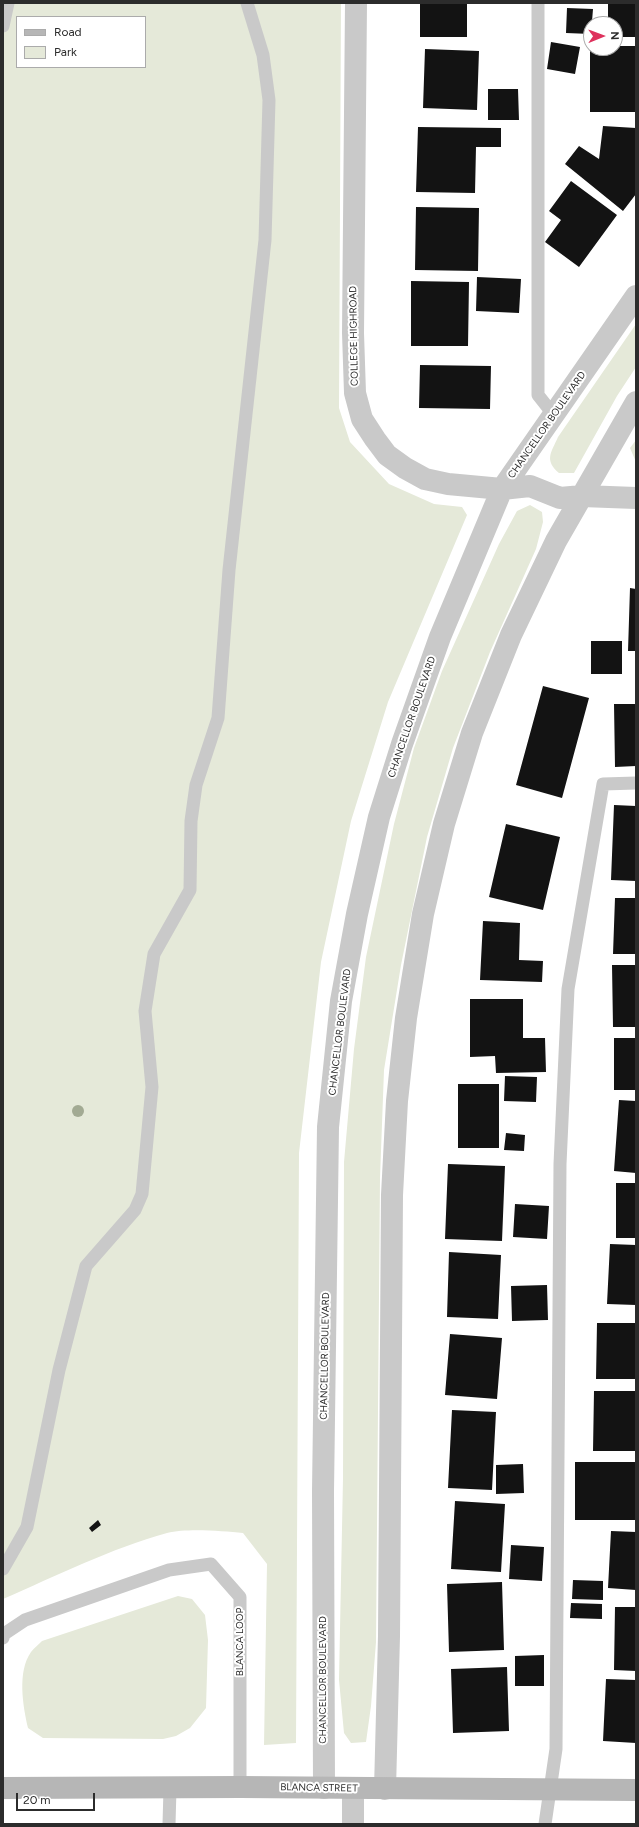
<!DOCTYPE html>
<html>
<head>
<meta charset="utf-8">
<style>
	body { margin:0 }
	#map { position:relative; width:639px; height:1827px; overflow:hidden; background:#fff; font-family:Figtree,sans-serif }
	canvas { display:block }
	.frame { position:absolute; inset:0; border:4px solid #2c2c2c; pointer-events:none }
	.legend { position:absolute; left:16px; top:16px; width:130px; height:52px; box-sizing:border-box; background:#fff; border:1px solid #ababab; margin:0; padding:5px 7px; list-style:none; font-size:12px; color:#2c2c2c }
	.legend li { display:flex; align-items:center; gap:8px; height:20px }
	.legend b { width:20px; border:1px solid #ababab }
	.north { position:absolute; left:583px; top:16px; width:40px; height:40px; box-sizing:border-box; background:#fff; border:1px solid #ababab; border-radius:50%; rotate:89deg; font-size:11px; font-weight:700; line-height:16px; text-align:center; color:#2c2c2c }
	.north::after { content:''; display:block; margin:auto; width:14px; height:18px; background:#de325d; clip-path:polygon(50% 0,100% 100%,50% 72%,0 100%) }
	.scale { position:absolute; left:16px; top:1793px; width:79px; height:18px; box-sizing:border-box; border:2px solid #2c2c2c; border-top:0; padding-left:5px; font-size:12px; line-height:14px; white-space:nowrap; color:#2c2c2c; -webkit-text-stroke:3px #fff; paint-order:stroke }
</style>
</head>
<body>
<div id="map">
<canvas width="639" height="1827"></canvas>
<div class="frame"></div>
<ul class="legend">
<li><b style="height:5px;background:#b6b6b6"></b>Road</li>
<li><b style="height:11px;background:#e5e9d9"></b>Park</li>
</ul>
<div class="north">N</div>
<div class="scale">20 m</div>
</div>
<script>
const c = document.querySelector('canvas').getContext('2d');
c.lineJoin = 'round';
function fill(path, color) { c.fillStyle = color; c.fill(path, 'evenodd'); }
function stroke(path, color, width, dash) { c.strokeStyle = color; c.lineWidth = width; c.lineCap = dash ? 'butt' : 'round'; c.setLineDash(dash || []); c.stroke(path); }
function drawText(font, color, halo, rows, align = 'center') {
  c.font = font + ' Figtree,sans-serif'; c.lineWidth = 4; c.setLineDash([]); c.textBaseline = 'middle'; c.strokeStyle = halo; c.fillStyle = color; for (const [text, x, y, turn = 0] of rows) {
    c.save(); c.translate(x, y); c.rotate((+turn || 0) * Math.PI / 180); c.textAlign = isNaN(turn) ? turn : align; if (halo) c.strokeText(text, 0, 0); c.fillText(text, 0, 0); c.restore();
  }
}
fill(new Path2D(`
	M3,3H341L339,408L350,442L389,484L434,504L462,507L467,515L388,702L351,821L321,962L299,1153L296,1743L264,1745L267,1564L243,1533C222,1531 187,1528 167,1533C112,1548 56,1576 3,1599ZM17,17H145V67H17Z
	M636,324V367L617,396L574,473H559C544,460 551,453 558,437Z
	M636,440V462L630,448Z
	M530,505L542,512L543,522L536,549L490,652L453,748L427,837L401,965L384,1070L380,1178L376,1642L371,1706L366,1742L351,1743L344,1733L339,1680L343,1478L344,1162L354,1049L366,957L394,824L414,748L442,671L499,544L517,511Z
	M178,1596L192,1599L205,1615L208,1640L206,1708L190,1728L176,1736L163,1739L43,1738L28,1728C23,1706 17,1672 31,1652C34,1648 39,1644 42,1641Z`), '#e5e9d9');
fill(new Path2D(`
	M420,3H467V37H420Z
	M608,3H636V37H615V24H608Z
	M567,8L593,9L591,34L566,33Z
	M551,42L580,47L575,74L547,69Z
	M615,46H636V112H590V48H615Z
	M425,49L479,51L477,110L423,108Z
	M488,89H518L519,120H488Z
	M603,126L636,128V194L623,211L565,164L579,146L599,159Z
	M418,127L501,128V147H476L475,193L416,192Z
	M571,181L617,215L579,267L545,242L561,220L549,211Z
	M416,207L479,208L478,271L415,270Z
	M477,277L521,279L519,313L476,311Z
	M411,281L469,282L468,346H411Z
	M420,365L491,366L490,409L419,408Z
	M630,588L636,589V651H628Z
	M591,641H622V674H591Z
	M543,686L589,698L562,798L516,785Z
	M614,704H636V766L615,767Z
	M614,805L636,806V881L611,880Z
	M506,824L560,837L543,910L489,897Z
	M615,898H636V954H613Z
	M483,921L520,923L519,960L543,961L542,982L480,980Z
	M612,965H636V1027H613Z
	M470,999H523V1038H545L546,1072L496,1073L495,1056L470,1057Z
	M614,1038H636V1090H614Z
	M505,1076L537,1077L536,1102L504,1101Z
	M458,1084H499V1148H458Z
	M619,1100L636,1101V1173L614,1171Z
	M506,1133L525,1135L524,1151L504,1150Z
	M448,1164L505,1166L502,1241L445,1239Z
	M616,1183H636V1238H616Z
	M515,1204L549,1206L547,1239L513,1237Z
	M610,1244L636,1245V1305L607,1304Z
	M449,1252L501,1255L498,1319L447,1317Z
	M547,1285L548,1320L512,1321L511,1286Z
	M597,1323H636V1379H596Z
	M450,1334L502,1338L497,1399L445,1395Z
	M594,1391H636V1451H593Z
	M452,1410L496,1412L492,1490L448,1488Z
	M575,1462H636V1520H575Z
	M523,1464L524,1493L496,1494V1465Z
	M455,1501L505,1504L501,1572L451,1569Z
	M98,1520L101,1525L92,1532L89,1528Z
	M611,1531L636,1532V1590L608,1588Z
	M511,1545L544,1547L542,1581L509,1579Z
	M573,1580L603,1581V1600L572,1599Z
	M502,1582L504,1650L449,1652L447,1584Z
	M571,1603L602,1604V1619L570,1618Z
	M615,1607H636V1671L614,1670Z
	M544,1655V1686H515V1656Z
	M507,1667L509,1731L453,1733L451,1669Z
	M606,1679L636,1680V1743L603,1741Z`), '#131313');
stroke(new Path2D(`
	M538,3V395L553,414
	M3,26L8,3
	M3,1569L27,1527L59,1370L86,1266L135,1210L142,1194L152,1087L145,1011L154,954L190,890L191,821L196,785L218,718L229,570L265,240L269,100L263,55L247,3
	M3,1638L4,1634L25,1620L169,1570L211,1564L240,1597V1787
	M169,1824L170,1789
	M545,1824L556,1749L560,1164L568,989L603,784L636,783`), '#c9c9c9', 13);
stroke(new Path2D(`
	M356,3L353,333L355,393L362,419L375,439L387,455L405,468L425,479L448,484L502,489L530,486L560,498L582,496L636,498
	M324,1788L323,1491L328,1127L341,1001L357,914L379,817L402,744L440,637L502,489L636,296
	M385,1789L389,1636L392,1195L397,1101L406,1018L423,914L444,824L472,733L511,635L556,541L636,402
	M353,1824V1789`), '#c9c9c9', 22);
stroke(new Path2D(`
	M3,1788L240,1787L636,1790`), '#b6b6b6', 22);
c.fillStyle = '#a2aa93';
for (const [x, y] of [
	[78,1111]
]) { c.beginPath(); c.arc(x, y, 6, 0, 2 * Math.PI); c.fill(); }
drawText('10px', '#2c2c2c', '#fff', [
	["COLLEGE HIGHROAD",354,336,-91],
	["CHANCELLOR BOULEVARD",547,425,-55],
	["CHANCELLOR BOULEVARD",412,717,-71],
	["CHANCELLOR BOULEVARD",340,1032,-83],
	["CHANCELLOR BOULEVARD",325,1356,-89],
	["BLANCA LOOP",240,1642,-90],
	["CHANCELLOR BOULEVARD",323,1680,-90],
	["BLANCA STREET",319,1788,1]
]);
</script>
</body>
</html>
